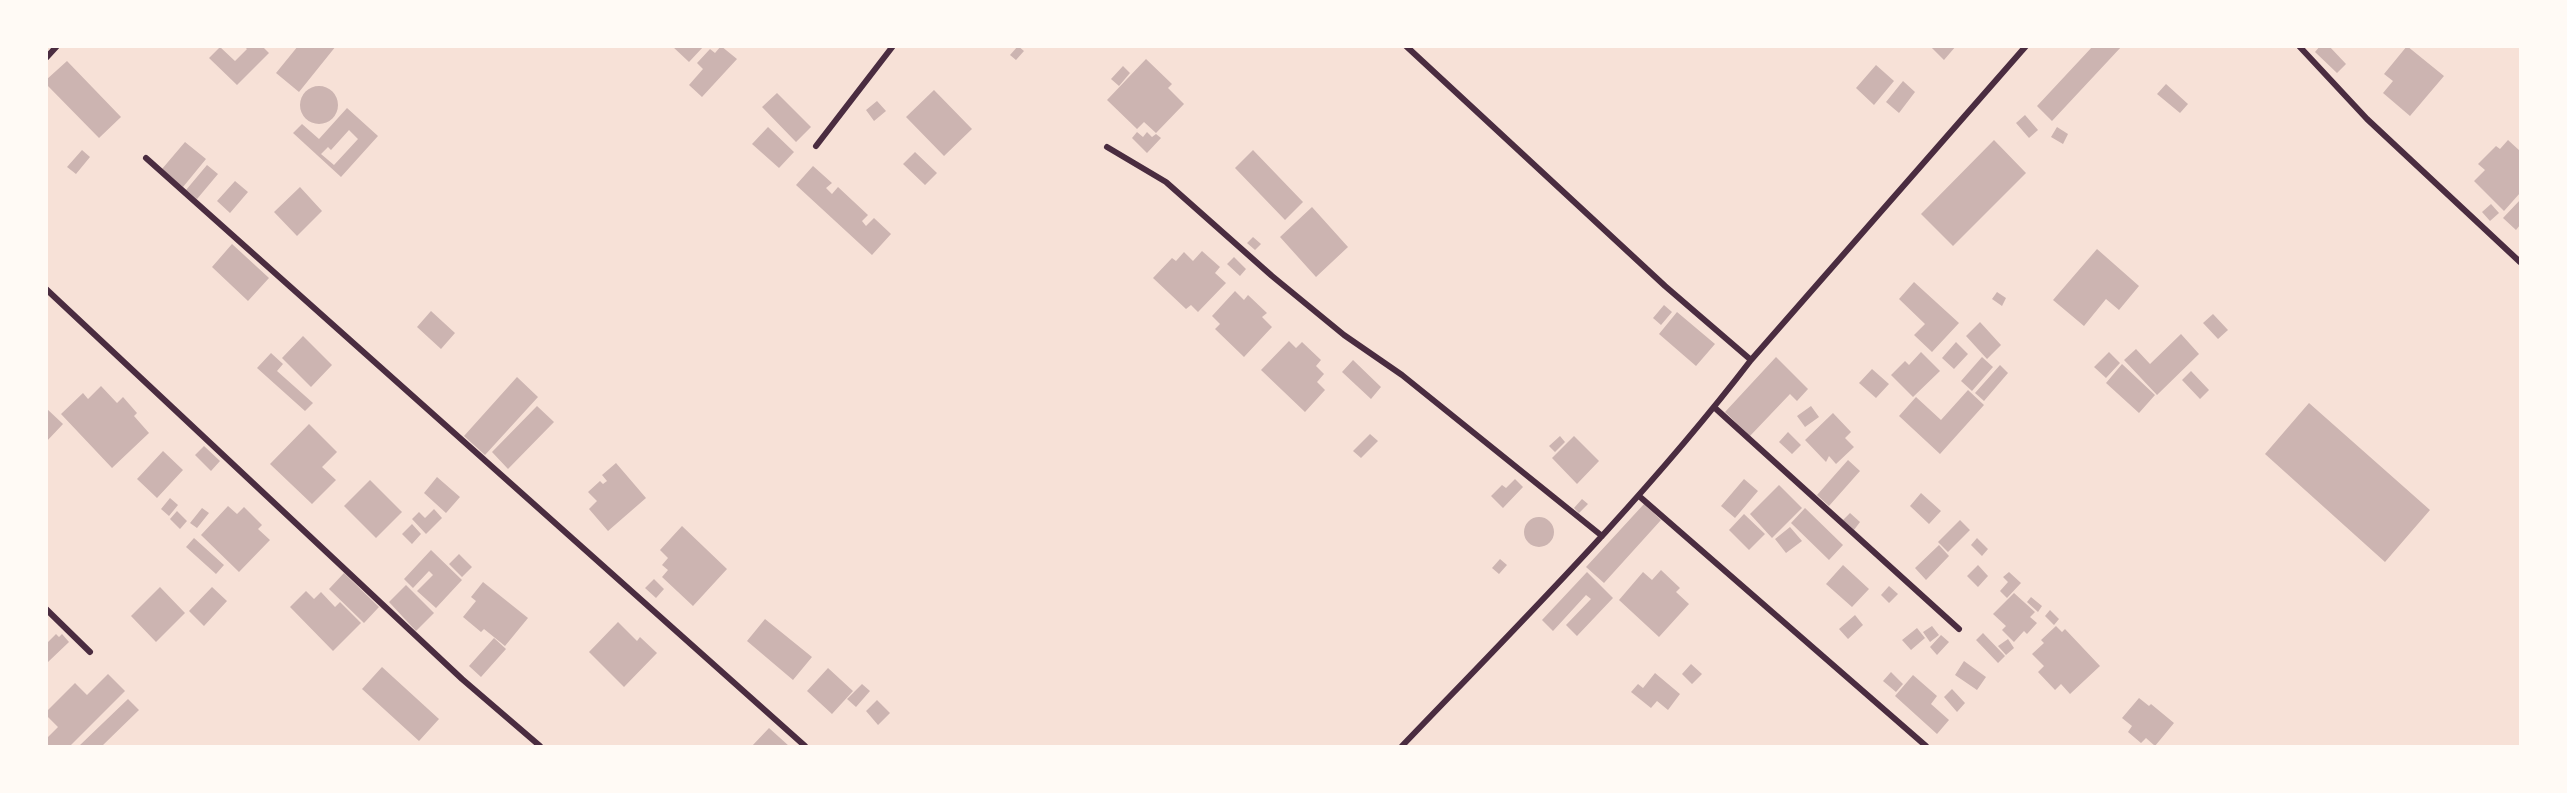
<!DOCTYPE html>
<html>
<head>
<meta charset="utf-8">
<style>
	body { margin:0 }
	#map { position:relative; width:2567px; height:793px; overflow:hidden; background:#f7e1d7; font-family:"Libre Baskerville",serif }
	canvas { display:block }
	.frame { position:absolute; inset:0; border:48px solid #fffaf5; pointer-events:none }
</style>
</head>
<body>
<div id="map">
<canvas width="2567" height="793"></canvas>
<div class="frame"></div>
</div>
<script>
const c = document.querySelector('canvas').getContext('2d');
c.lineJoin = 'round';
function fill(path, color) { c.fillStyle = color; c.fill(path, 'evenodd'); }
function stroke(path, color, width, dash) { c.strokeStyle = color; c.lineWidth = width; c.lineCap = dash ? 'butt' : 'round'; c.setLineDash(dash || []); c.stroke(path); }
fill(new Path2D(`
	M244,46H262L269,53L237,85L209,58L220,47L235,61L247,49Z
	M298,46H336L299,92L276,73Z
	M672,46H704L689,62Z
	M721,46L737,59L702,97L689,85L703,69L697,63L710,49L715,53Z
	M1018,46L1024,51L1016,60L1010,55Z
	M1930,46H1956L1944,60Z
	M2093,46H2122L2052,121L2037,106Z
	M2320,46H2329L2346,64L2337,73L2315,52Z
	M2407,46L2444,76L2410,116L2383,93L2393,81L2384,74Z
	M1146,59L1172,84L1168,88L1184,104L1156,133L1144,122L1137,129L1107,100Z
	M67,61L121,117L99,138L46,84V80Z
	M1876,65L1894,81L1874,105L1856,88Z
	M1123,66L1130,73L1119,86L1111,79Z
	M1903,81L1915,92L1899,113L1886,102Z
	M2166,84L2188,104L2180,113L2157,94Z
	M300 105a19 19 0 1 1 38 0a19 19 0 1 1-38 0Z
	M934,90L972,129L944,156L906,117Z
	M777,93L811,127L796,142L762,107Z
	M877,101L886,111L874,121L866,110Z
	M347,108L378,136L341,177L293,133L302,124L319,139ZM349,130L358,139L334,165L321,154L328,147L331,150Z
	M2025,115L2038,130L2029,138L2016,123Z
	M768,127L794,152L779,168L752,144Z
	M2057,127L2068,134L2063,144L2051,137Z
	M1137,132L1143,137L1147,132L1152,137L1156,134L1161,138L1147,153L1132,138Z
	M1994,140L2026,173L1953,246L1921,214Z
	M2508,140L2520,151V193L2504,211L2474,181L2485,170L2478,164L2496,146L2500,149Z
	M185,142L206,159L183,187L162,169Z
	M82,150L90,157L76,174L67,167Z
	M1253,150L1303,202L1285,220L1235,168Z
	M915,152L937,173L925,185L903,164Z
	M207,165L218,174L197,199L186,190Z
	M813,166L832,183L826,188L832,194L838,187L868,215L862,221L866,226L874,218L891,234L872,255L796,185Z
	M235,181L248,192L230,213L217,201Z
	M300,187L322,211L297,236L274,212Z
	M2520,200V225L2516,230L2503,218Z
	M2491,204L2499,213L2490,221L2482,212Z
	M1312,207L1348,247L1316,277L1280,237Z
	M1253,237L1261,244L1255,250L1247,243Z
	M232,244L269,278L248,301L212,267Z
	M2097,249L2139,286L2119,310L2106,299L2084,326L2053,300Z
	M1202,251L1220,267L1215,273L1226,283L1198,312L1191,305L1186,309L1153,278L1172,258L1176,261L1184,252L1193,261Z
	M1234,257L1246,269L1240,276L1227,264Z
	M1914,282L1959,323L1932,352L1914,335L1925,324L1899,299Z
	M1235,291L1244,300L1248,295L1267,313L1262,317L1272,327L1244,357L1215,329L1220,324L1212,316Z
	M1997,292L2006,298L2002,306L1992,299Z
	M1664,305L1672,312L1661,325L1653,318Z
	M431,311L455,333L441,349L417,327Z
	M1677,312L1715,344L1696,366L1659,334Z
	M2213,314L2228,330L2218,339L2203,323Z
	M1980,322L2001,345L1987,359L1966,336Z
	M2181,334L2199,354L2157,395L2124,360L2136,349L2150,364Z
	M303,336L332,365L311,387L282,358Z
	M1289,341L1296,348L1302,342L1321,360L1316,366L1324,374L1317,382L1325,390L1305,412L1261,370Z
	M1956,342L1968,354L1954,369L1942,358Z
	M1921,352L1940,371L1913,397L1891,375L1905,361L1909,365Z
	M2109,352L2120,363L2106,378L2094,367Z
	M271,353L283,364L277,371L313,403L305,411L257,368Z
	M1776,357L1808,389L1797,401L1790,394L1750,436L1725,412Z
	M1982,357L1993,367L1972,391L1961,381Z
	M1353,360L1381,387L1371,399L1342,372Z
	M2122,364L2155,395L2139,413L2106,383Z
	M2000,365L2008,373L1984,401L1975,393Z
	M1872,369L1889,384L1876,398L1859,383Z
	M2191,371L2209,390L2200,399L2182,380Z
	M517,377L538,397L485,455L464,436Z
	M101,386L117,403L123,397L137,413L134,416L149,433L112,468L61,414L83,393L88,399Z
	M1968,390L1984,405L1940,454L1899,416L1916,397L1941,420Z
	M2309,403L2430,510L2385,562L2265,454Z
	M537,406L554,422L508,469L492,452Z
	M1811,406L1819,417L1805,427L1797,416Z
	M46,408L63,424L46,442Z
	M1833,413L1851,432L1845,438L1854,447L1836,464L1829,456L1826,462L1805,440Z
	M309,424L337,452L322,467L336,480L312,504L270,464Z
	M1788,432L1801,445L1792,454L1779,442Z
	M1370,434L1378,441L1361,458L1353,451Z
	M1560,436L1565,442L1555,452L1549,446Z
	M1574,436L1599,461L1577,484L1552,458Z
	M204,446L220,461L211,471L195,455Z
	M163,451L183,470L157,498L137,479Z
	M1848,460L1860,471L1829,506L1817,495Z
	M616,463L646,498L608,531L589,509L597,501L588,492L600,481L603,484L607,481L602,475Z
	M437,477L460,497L446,513L424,493Z
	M1515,479L1523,487L1503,508L1491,496L1502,485L1506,488Z
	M1744,479L1758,491L1735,518L1721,506Z
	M370,480L402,512L376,538L344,506Z
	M1779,485L1802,508L1772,538L1750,514Z
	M1921,493L1941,511L1929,524L1910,506Z
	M170,498L178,505L169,516L161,509Z
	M1582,499L1588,504L1579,513L1574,508Z
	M1644,504L1661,520L1604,583L1586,567Z
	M228,506L237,514L244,507L262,525L258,529L270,540L239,572L201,535Z
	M202,508L209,513L197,528L190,523Z
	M1805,508L1843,545L1829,560L1791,523Z
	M434,509L442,518L426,534L412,519L419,512L425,518Z
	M177,511L187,521L180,529L170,519Z
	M1850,513L1860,522L1854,530L1843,520Z
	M1744,514L1765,534L1749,550L1729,530Z
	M1524 532a15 15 0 1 1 30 0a15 15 0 1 1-30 0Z
	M1960,520L1970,530L1948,552L1938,542Z
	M412,524L421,534L412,544L402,534Z
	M682,526L727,569L693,606L662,577L668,570L662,565L668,558L660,550Z
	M1790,527L1802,541L1786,553L1775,539Z
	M194,538L224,565L216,574L186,547Z
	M1977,538L1988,549L1982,556L1971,545Z
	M1939,545L1949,556L1926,580L1915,568Z
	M431,550L462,580L436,608L417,591L433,575L429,571L413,588L404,579Z
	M459,554L472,567L462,577L449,564Z
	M1500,559L1507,565L1499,574L1492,568Z
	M1843,565L1869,589L1852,607L1826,584Z
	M1978,565L1988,576L1978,587L1967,576Z
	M1661,570L1680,588L1676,592L1689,604L1659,637L1619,600L1643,572L1652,580Z
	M1587,572L1613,598L1577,636L1566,625L1591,599L1586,595L1553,631L1542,620Z
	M2009,572L2021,583L2007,598L2000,591L2008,582L2003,577Z
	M344,573L379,607L364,623L329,589Z
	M654,579L664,589L656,598L645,588Z
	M483,582L528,618L505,646L484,629L481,632L463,617L476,601L471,597Z
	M406,585L434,613L416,631L389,602Z
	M1889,586L1898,594L1889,603L1881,595Z
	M160,587L185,613L156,642L131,616Z
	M212,587L227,601L204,626L189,611Z
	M306,591L314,599L321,592L335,607L340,602L361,623L333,651L290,607Z
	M2014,593L2035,612L2030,617L2037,623L2027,634L2024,631L2014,642L2002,630L2006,626L1993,614Z
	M2031,597L2042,606L2038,612L2027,602Z
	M2050,610L2059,619L2054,625L2045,616Z
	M1855,615L1863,625L1848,639L1839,629Z
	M765,619L812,657L793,680L747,641Z
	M618,622L637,641L640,637L657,653L624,687L589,652Z
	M1932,626L1939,635L1930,642L1923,632Z
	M2056,626L2062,632L2065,629L2100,666L2070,694L2061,684L2055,690L2038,672L2044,666L2032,654L2044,643L2041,640Z
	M1917,628L1925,638L1911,650L1902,640Z
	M1983,633L2005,656L1998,663L1976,640Z
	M56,634L59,637L62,634L69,642L48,662L46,644Z
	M1941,635L1949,642L1937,655L1930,647Z
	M494,638L506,649L481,677L469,666Z
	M2008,639L2014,648L2006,655L1998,646Z
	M1964,661L1986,677L1977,690L1955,675Z
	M1691,664L1702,674L1692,684L1682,674Z
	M382,667L439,719L419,741L362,689Z
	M828,668L853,691L832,714L807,691Z
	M1891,672L1903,684L1896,692L1883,681Z
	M1655,673L1680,694L1668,710L1657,701L1651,708L1631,692L1638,684L1643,688Z
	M108,674L125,691L70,746H46V739L58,727L46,715V712L75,683L87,695Z
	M1913,675L1937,696L1931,704L1949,720L1937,734L1895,696Z
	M862,684L870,691L856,707L847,699Z
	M1952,689L1965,703L1957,712L1944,697Z
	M2139,698L2149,706L2151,704L2174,723L2155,746L2146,738L2141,743L2128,732L2132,726L2122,718Z
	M128,699L139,710L102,746H79Z
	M877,700L890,713L878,725L866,711Z
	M769,728L789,746H752Z`), '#ccb4b1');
stroke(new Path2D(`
	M1406,46L1665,286L1751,360
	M2299,46L2367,119L2520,262
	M46,58L57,46
	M816,146L893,46
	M1107,147L1166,182L1272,276L1344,335L1402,375L1602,536
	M146,158L805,746
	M46,289L462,679L540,746
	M1715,408L1959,629
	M1639,496L1926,746
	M46,609L90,652
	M1402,746C1522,621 1645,498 1751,360L2026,46`), '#4a2c40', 6);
</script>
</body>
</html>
